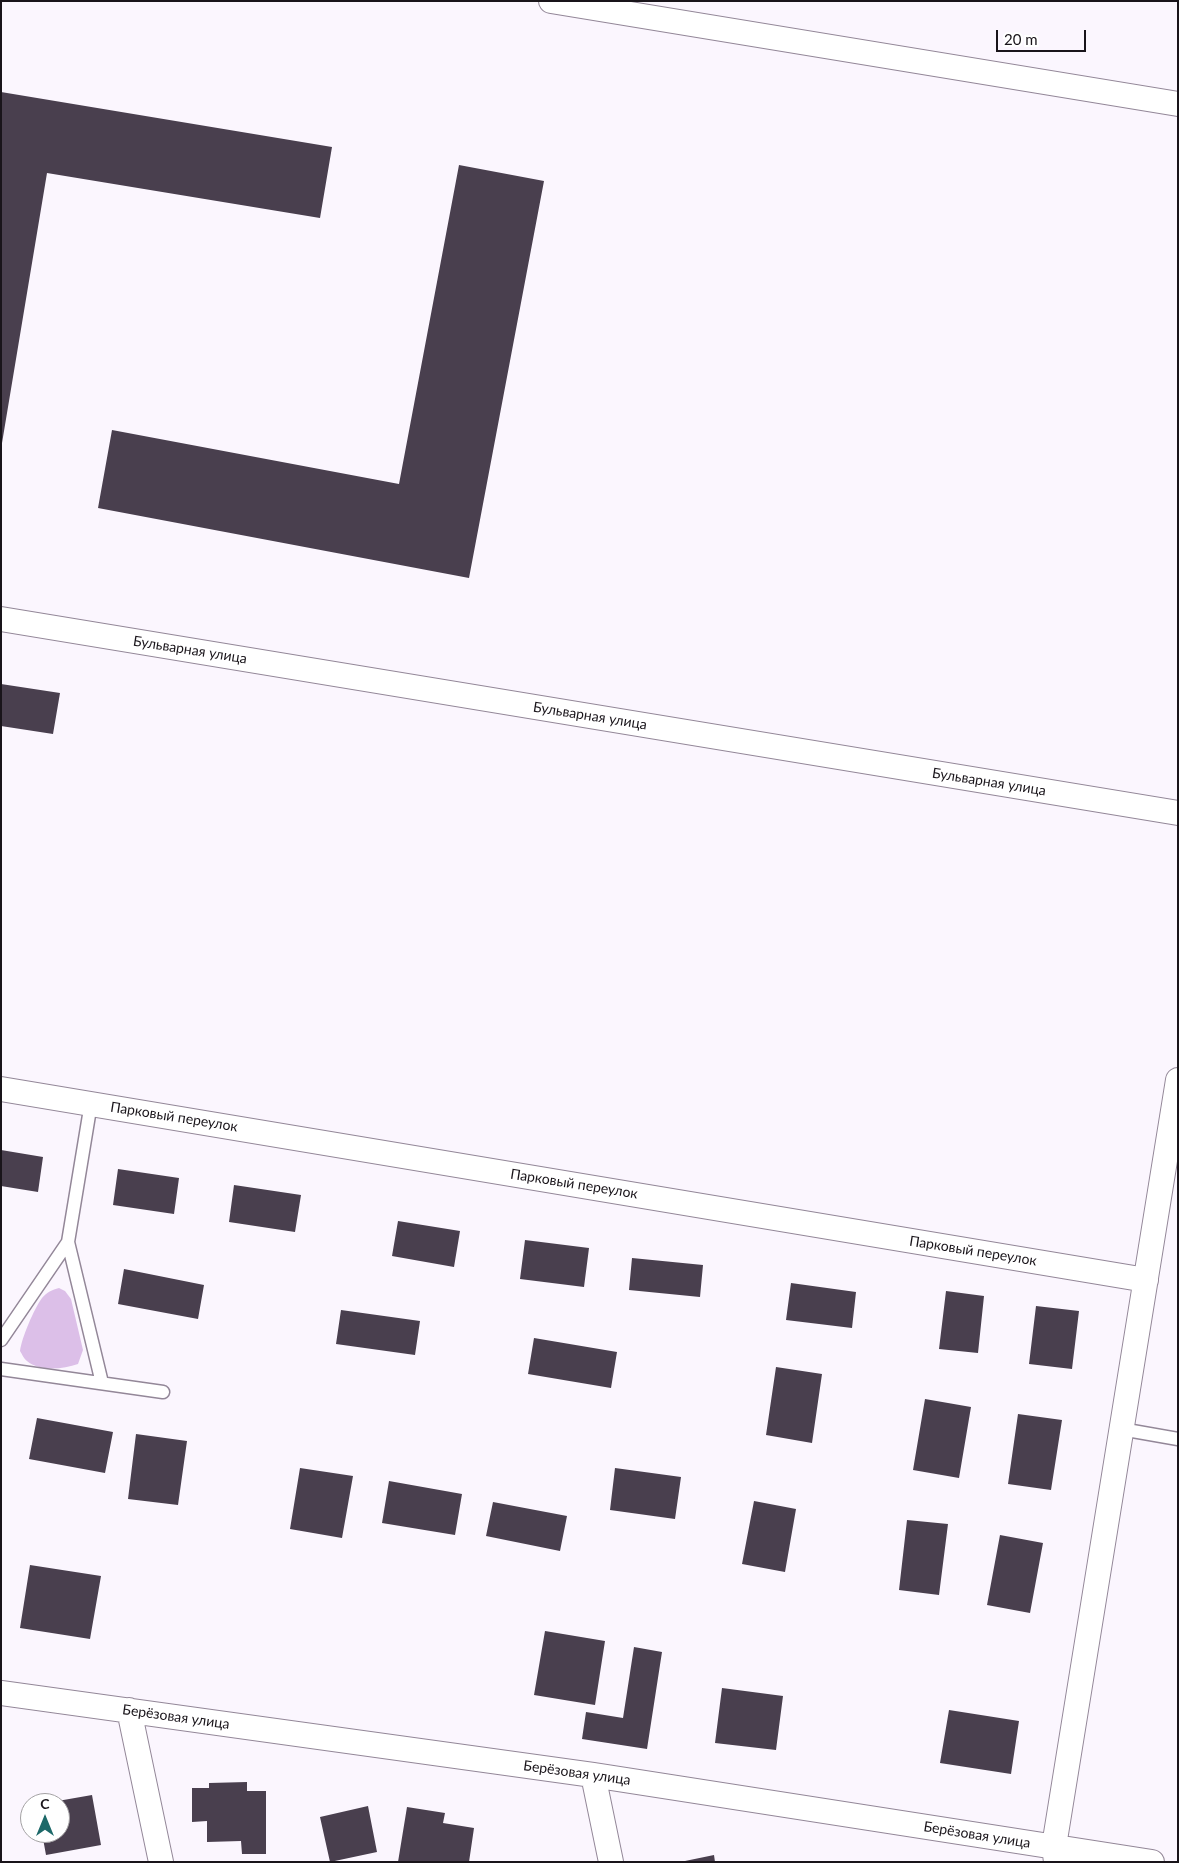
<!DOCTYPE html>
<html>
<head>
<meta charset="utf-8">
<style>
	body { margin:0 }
	#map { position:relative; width:1179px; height:1863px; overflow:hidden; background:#fbf6fe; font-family:Lato,sans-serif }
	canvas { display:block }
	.frame { position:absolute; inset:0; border:2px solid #19141a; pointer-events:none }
	.north { position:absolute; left:20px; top:1793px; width:50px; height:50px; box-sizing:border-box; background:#fff; border:1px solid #a3a1a3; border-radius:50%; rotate:0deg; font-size:14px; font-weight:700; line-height:20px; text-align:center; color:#19141a }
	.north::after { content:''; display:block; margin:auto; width:18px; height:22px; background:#1d6969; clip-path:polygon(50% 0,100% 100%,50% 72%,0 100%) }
	.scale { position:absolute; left:996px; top:30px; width:90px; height:22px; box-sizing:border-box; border:2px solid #19141a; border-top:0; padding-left:6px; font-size:15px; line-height:18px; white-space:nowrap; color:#19141a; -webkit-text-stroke:4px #fff; paint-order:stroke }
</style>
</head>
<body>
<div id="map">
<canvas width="1179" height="1863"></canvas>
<div class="frame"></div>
<div class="north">С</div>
<div class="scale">20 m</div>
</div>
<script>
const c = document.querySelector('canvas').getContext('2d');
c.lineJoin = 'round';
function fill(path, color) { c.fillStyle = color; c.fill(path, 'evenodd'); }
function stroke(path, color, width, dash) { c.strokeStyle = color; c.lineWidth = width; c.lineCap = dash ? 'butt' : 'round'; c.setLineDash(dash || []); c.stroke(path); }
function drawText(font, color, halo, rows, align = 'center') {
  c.font = font + ' Lato,sans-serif'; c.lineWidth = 5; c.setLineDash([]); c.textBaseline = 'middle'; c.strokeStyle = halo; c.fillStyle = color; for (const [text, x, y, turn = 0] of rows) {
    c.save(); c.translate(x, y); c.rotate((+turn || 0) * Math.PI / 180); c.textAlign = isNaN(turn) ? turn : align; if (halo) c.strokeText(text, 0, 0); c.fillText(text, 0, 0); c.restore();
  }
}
fill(new Path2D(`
	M59,1288L65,1291L71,1299L83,1350L78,1364C63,1369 40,1372 27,1361C24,1359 22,1354 20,1351C22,1337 34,1309 42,1298C47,1292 52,1290 59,1288Z`), '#dcbfe8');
fill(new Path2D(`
	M1,92L332,147L320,218L47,173L2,443Z
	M459,165L544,181L469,578L98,508L112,430L399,484Z
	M1,684L60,693L53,734L1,726Z
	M1,1150L43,1157L38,1192L1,1186Z
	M118,1169L179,1178L174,1214L113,1205Z
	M234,1185L301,1195L295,1232L229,1222Z
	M398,1221L460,1231L454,1267L392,1256Z
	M525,1240L589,1248L584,1287L520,1279Z
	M632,1258L703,1265L700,1297L629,1290Z
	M124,1269L204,1285L198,1319L118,1304Z
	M791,1283L856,1292L852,1328L786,1320Z
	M946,1291L984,1296L978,1353L939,1349Z
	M1036,1306L1079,1311L1072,1369L1029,1364Z
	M341,1310L420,1321L415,1355L336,1344Z
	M534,1338L617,1352L611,1388L528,1374Z
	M776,1367L822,1374L812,1443L766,1435Z
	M925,1399L971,1407L959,1478L913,1470Z
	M1018,1414L1062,1420L1051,1490L1008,1484Z
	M37,1418L113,1432L105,1473L29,1459Z
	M136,1434L187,1441L178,1505L128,1499Z
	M300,1468L353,1476L342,1538L290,1529Z
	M615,1468L681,1477L675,1519L610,1510Z
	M389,1481L462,1494L455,1535L382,1523Z
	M754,1501L796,1509L785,1572L742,1564Z
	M493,1502L567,1516L560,1551L486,1536Z
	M907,1520L948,1524L939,1595L899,1590Z
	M1000,1535L1043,1543L1030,1613L987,1605Z
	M30,1565L101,1576L90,1639L20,1628Z
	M545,1631L605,1641L595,1705L534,1695Z
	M634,1647L662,1652L647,1749L582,1739L586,1712L623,1718Z
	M722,1688L783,1696L776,1750L715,1743Z
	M949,1710L1019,1721L1011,1774L940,1763Z
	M247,1782V1791H266V1854H242L241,1841L207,1842V1821L192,1822V1788H209V1783Z
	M92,1795L101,1845L46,1855L42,1833H60V1803L52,1802Z
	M368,1806L377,1852L330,1862L320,1817Z
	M407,1807L445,1813L443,1823L474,1828L469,1862H398Z
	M714,1855L715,1862H685V1861Z`), '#493f4e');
const service = new Path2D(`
	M68,1242L102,1383
	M1,1340L68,1242L91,1103
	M1,1369L163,1392
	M1121,1429L1178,1439`);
const minor = new Path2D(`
	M551,1L1178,104
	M1,619L1178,813
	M1,1089L1146,1280
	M1,1693L593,1775L1152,1862
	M129,1710L161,1862
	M593,1775L611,1862
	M1056,1862L1054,1846L1178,1080`);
stroke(service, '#938798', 15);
stroke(minor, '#938798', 26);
stroke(service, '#fff', 12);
stroke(minor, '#fff', 24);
drawText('14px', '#19141a', '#fff', [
	["Бульварная улица",190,650,9],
	["Бульварная улица",590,716,9],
	["Бульварная улица",989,782,9],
	["Парковый переулок",174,1117,9],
	["Парковый переулок",574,1184,9],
	["Парковый переулок",973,1251,9],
	["Берёзовая улица",176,1717,8],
	["Берёзовая улица",577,1773,8],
	["Берёзовая улица",977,1835,9]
]);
</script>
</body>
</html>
